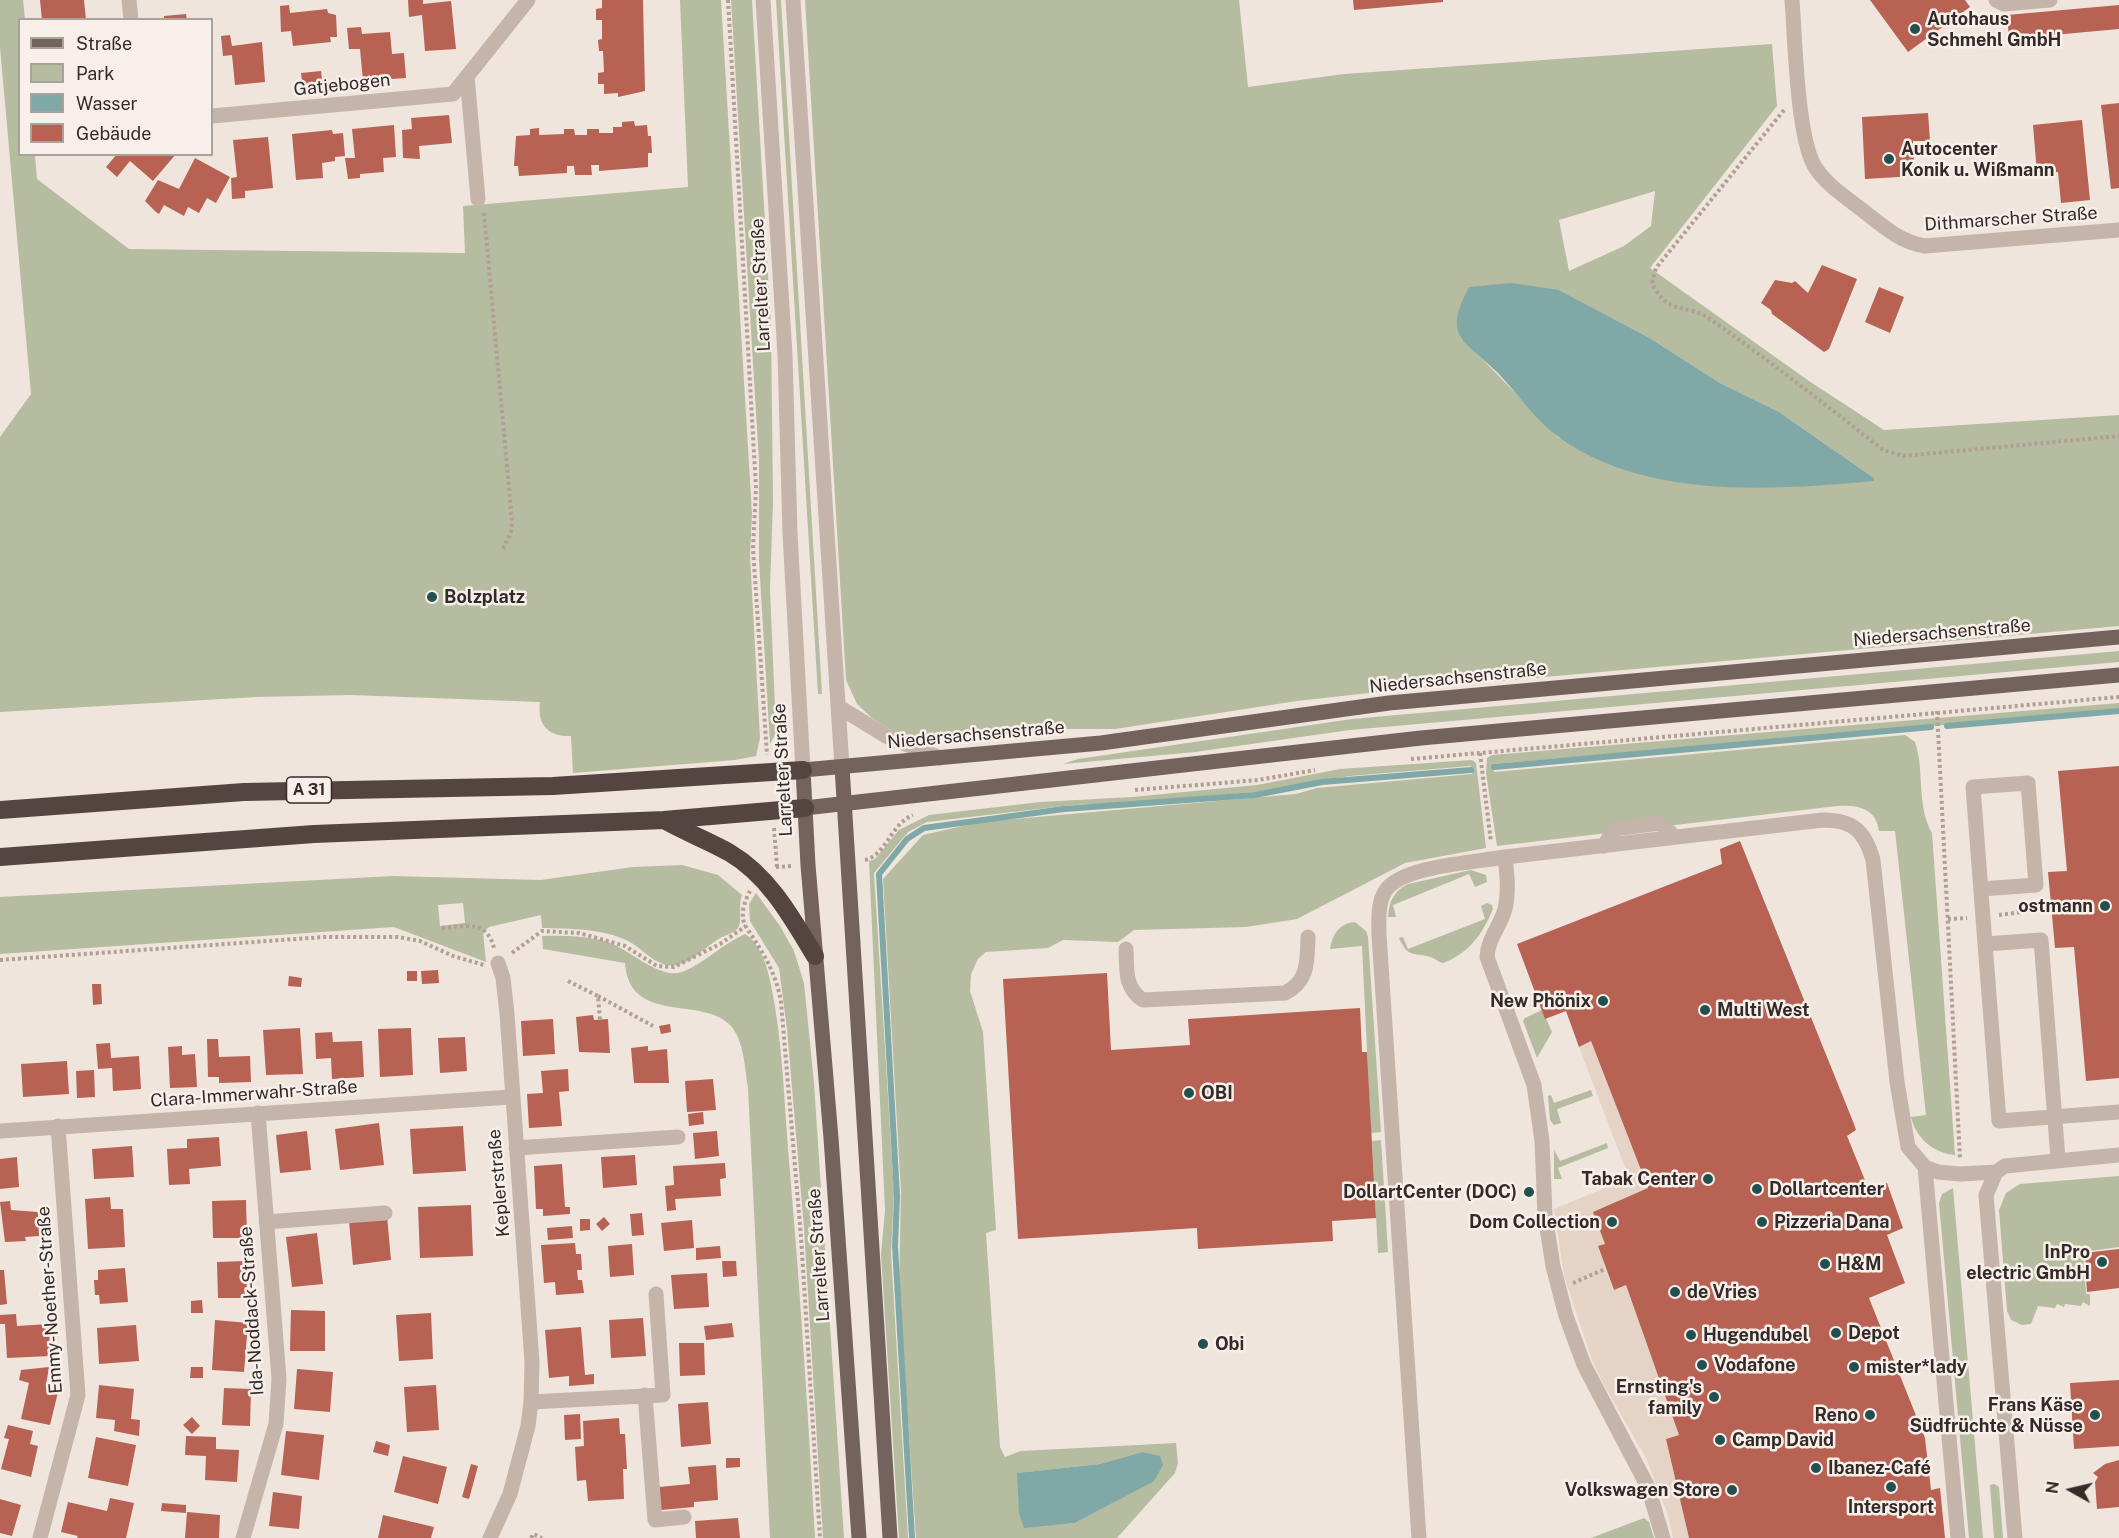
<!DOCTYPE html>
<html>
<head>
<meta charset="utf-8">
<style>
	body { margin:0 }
	#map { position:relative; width:2119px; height:1538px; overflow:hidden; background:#efe5dd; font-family:"Public Sans",sans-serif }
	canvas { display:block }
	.legend { position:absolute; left:18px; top:18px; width:195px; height:138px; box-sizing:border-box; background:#f7efe9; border:2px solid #a9a19c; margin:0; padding:8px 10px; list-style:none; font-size:18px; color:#342b29 }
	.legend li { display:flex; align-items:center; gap:12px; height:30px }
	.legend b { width:30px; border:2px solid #a9a19c }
	.north { position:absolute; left:2041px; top:1460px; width:60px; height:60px; -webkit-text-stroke:4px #f7efe9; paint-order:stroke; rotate:278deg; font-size:16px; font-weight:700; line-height:24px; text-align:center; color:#342b29 }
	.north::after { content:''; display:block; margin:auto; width:21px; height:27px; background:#342b29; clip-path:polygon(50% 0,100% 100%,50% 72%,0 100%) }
</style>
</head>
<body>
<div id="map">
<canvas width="2119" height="1538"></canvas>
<ul class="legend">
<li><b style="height:8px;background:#74625c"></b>Straße</li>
<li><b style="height:16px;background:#b5bc9f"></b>Park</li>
<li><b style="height:16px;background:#7fa8a6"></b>Wasser</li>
<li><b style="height:16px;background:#b76253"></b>Gebäude</li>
</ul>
<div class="north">N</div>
</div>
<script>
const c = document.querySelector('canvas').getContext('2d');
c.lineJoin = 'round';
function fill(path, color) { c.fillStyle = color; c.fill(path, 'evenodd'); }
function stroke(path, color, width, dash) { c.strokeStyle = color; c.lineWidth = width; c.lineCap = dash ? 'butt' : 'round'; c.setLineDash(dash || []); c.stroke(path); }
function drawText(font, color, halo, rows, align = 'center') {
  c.font = font + ' "Public Sans",sans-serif'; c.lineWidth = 5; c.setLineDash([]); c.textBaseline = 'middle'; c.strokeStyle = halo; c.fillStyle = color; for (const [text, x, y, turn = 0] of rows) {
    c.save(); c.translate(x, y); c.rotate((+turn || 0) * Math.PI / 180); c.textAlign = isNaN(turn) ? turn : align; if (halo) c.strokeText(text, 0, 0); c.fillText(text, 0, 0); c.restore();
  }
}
fill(new Path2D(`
	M0,0H23L25,19L20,20V154L35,155L37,179L129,249L465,253L463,206L688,187L680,0H721L752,514L750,556L760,738L756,756L735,760L573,773L571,736C548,737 537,725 540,702L351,695L256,697L0,712V437L31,394L0,47Z
	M731,0H752L771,326L773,501L770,589L776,733L770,744L759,560V462Z
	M776,0H781L822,694H818Z
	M805,0H1239L1248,87L1344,74L1772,44L1777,106L1650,268L1809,381L1884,430L2119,415V626L1387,691L1297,701L1115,729H1014L924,738L894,732L873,719L857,704L846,680ZM1655,191L1651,226L1624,246L1569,271L1559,220ZM1559,290L1648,337L1720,383L1779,412L1874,478V481L1559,438L1460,336Z
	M2119,651V662L1350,730L1195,752L1063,764L1078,759L1352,719Z
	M2119,703V710L1493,764L1494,772L1905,735L1915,742C1925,771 1916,805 1932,833L1955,1155C1933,1153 1916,1138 1911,1117L1926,1115L1895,831H1879C1876,807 1856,805 1837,806L1497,846L1486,773L1487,758L1492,755Z
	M1472,760L1476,763L1486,848L1405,863L1297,919L1246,927L1134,930L1118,942L1063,940L1048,948L986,952L978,959L971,974L970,991L983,1032L996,1230L986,1233L1000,1447L1005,1457L1021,1451L1176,1443L1178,1463L1175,1473L1117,1538H916L899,1287L901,1192L883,879L923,835L980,822L1296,794L1317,788L1472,774L1471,766L1350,776L1254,792L1144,802L1073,805L927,822L908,832L874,873L894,1193L891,1253L908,1538H899L881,1254L885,1210L869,861L875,859L899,830L929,815L1040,802L1132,797L1257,785L1340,769ZM1142,1452L1114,1502L1075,1523L1024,1527L1018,1473L1100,1464Z
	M682,865L718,875L742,895C738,905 742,917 739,926C736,933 726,935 720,938C703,948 684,972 663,964C650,960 640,947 628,941C602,928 570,929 542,928L541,915L489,927L483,932L486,962L394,927L0,954V897L393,876L541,880L633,867ZM463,903L465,923L440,926L438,905Z
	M1471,870L1486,875L1487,882L1475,887L1469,874L1393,905L1396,917H1388C1389,901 1394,891 1408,884Z
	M756,893L780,926L794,951L804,983L814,1083L844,1538H823L804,1228L787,1029L779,968L750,921L749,904Z
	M1487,903L1492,905L1493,909C1482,935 1469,953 1443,963C1438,962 1435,958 1430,957C1413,952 1408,958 1399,938L1403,937L1408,949L1485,919L1481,906Z
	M1355,922L1366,931L1368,937L1381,1132L1371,1133L1362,946L1330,949C1333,933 1339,924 1355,922Z
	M745,934C760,943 768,968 771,985C783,1042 784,1103 789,1161C800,1287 808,1412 815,1538H770L748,1088C745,1069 744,1041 731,1026C704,995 629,1026 625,963L543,949L542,936C562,935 583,936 602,940C627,946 657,980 682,972C705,963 722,944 745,934Z
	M1542,1010L1552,1032L1537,1058L1523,1021L1525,1018Z
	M1591,1090L1593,1096L1557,1109L1561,1123L1554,1125L1550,1120L1548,1096L1551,1095L1554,1103Z
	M1381,1140L1388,1252L1378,1253L1372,1141Z
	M1607,1143L1608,1148L1558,1168L1562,1179H1554V1150L1560,1161Z
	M2119,1176V1247L2083,1252L2086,1294H2090V1306L2083,1302L2081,1306L2065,1304L2064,1307L2057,1304L2055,1308L2038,1306L2031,1324L2022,1325L2011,1320L2007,1311L1999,1210L2006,1193L2020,1184Z
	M1953,1188L1983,1538H1969L1939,1203L1942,1194Z
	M1994,1484L1999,1487L2003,1538H1994L1990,1485Z
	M1644,1518L1649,1522L1654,1538H1591Z`), '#b5bc9f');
fill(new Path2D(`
	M1591,1041L1648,1188L1605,1244L1598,1247L1613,1290L1626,1285L1679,1435L1666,1439L1689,1538H1673L1668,1515L1646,1458L1604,1385L1592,1360L1564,1276L1554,1209L1629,1178L1579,1047Z`), '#e5d4c6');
fill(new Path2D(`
	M1511,283L1559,290L1648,337L1720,383L1779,412L1874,478V481C1774,490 1647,500 1560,438C1535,420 1518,394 1497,372C1462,338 1443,337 1469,287Z
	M1142,1452L1160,1456L1163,1465L1154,1481L1075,1523L1024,1528L1019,1513L1017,1473L1100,1464Z`), '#7fa8a6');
stroke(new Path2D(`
	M1947,726L2119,711
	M1494,767L1931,727
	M912,1538L895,1246L897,1196L879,874L907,839L924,828L1064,809L1255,795L1322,782L1471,770`), '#7fa8a6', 6);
fill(new Path2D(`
	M40,0H84L86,20H42Z
	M408,0H423V4L451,1L456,49L425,51L422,15L409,17Z
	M602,0H643L645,91L618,97V93L604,94V84H598V73L604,72L603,51H599L598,40L602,39V20H596V9L602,8Z
	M1353,0H1443V2L1354,10Z
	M1870,0H1965L1970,7L1908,52Z
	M289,5L290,13L327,9L328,13L336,15L337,37H330L331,42L293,46L291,31L281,32L280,6Z
	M2119,5V29L2009,39L2007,15Z
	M186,14L187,20H164V16Z
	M361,27L362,34L390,32L392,54L404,53L406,78L363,81L360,49H349L347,28Z
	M230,35L232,46L262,42L265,82L235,85L232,55L223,56L221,36Z
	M321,71L323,88L303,90L301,73Z
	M2119,103V188L2111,189L2101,105Z
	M1928,113L1930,141H1913L1915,176L1865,179L1862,117Z
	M449,115L452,143L419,146L420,159L403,158L402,130L412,129L411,118Z
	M2082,120L2090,200L2061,203L2058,172L2037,173L2033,125Z
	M634,121L635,126L647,125L648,136H651L652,153H648V167L599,171V165H591L592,175H575L574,166H567V173L519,176L518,166H514L516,136L530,135V129L539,128V135L564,134V129H574L575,135H587V129H599V133H613V127H622V122Z
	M394,125L396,157L383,158L384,172L360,174V178L348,179L345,158H355L352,129Z
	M332,130L333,134L343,133L345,156L335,157V161L322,163L323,178L296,180L292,134Z
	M268,137L273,188L245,191V198L232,199L231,178L237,177L233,140Z
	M117,154H176L153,181L130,161L117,177L106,167Z
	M195,158L230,177L216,203L207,198L199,213L188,207L184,216L164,205L159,214L156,212L145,201L158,180L179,189Z
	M1822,265L1857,279L1829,349L1824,352L1772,314L1771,310L1761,303L1775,280L1792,283L1795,281L1808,293Z
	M1879,287L1904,297L1890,333L1865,322Z
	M2119,766V1078L2086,1081L2074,947L2055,948L2048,872L2067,871L2058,771Z
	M1740,841L1854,1124L1856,1130L1847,1136L1869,1190L1887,1183L1903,1228L1887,1235L1905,1283L1869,1298L1925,1438L1931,1490L1940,1488L1945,1538H1689L1666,1439L1679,1435L1626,1285L1614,1290L1598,1246L1605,1244L1593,1212L1648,1188L1591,1041L1579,1047L1566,1011L1545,1019L1517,944L1722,864L1720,849Z
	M438,970L439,983L422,984L421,971Z
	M407,971H417V981H407Z
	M1107,973L1111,1050L1190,1045L1188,1019L1360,1008L1362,1052H1367L1376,1218L1332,1221L1333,1241L1198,1249L1197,1228L1018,1239L1003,979Z
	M289,976L302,978L301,987L288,986Z
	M92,984H101L102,1004L93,1005Z
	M593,1015L594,1020L608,1019L610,1053L579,1052L576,1017Z
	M553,1019L555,1054L523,1056L521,1021Z
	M670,1024L671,1032L661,1034L659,1026Z
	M300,1028L303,1074L266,1075L263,1030Z
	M411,1028L413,1075L380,1077L378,1029Z
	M332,1032L333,1042L362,1041L364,1077L332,1079L331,1058L316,1059L315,1033Z
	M465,1037L467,1071L440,1073L438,1038Z
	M207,1039H218L219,1057L250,1056L251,1082L219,1083V1077H208Z
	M110,1043L111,1058L139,1056L141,1089L113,1091L112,1068L98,1069L96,1044Z
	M182,1046V1055L195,1054L197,1087L170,1088L168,1047Z
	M648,1046V1051L667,1049L669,1083H634L631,1048Z
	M67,1061L69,1094L23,1097L21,1064Z
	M568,1069L569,1091L559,1092L562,1126L529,1128L527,1094L543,1093L541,1071Z
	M94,1070L95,1097L77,1098L76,1071Z
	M713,1079L716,1110L687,1112L685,1081Z
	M703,1112L704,1124L689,1126L688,1114Z
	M379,1123L384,1165L340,1170L335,1129Z
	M463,1126L466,1171L413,1174L410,1129Z
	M307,1131L311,1170L280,1173L276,1135Z
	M717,1131L719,1156L695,1159L693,1133Z
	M219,1137L221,1166L189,1169L190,1184L169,1185L167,1149L187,1148V1139Z
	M132,1146L134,1177L94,1179L92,1149Z
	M635,1155L637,1185L603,1188L601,1157Z
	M17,1157L19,1187L0,1189V1159Z
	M725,1163L726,1178L720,1179L721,1196L675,1199L676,1210L667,1211L665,1186L674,1185L673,1166Z
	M562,1164L565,1207H570V1214L543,1216V1209H536L534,1166Z
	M110,1197L111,1209H123L125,1247L88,1249L85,1199Z
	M246,1200L247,1238H213L212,1201Z
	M10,1201L11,1210L38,1212L39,1236L25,1237L26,1241L5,1242L0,1202Z
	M471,1205L473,1256L420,1258L418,1207Z
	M642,1213L644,1235L632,1236L630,1214Z
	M387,1216L391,1260L353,1265L349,1221Z
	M604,1217L610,1224L602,1231L596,1224Z
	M580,1219H590V1230L580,1231Z
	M692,1220L694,1248L664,1251L661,1223Z
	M572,1226L573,1238L548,1240L547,1228Z
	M317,1233L323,1284L292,1287L286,1237Z
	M575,1243L576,1254H581L582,1270H577L578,1280H582L584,1293L556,1295L555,1282L544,1283L541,1245Z
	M632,1244L634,1275L610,1277L608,1246Z
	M720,1246L721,1258L696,1260V1248Z
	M2119,1249V1288L2087,1292L2086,1277L2088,1276L2084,1253Z
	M246,1261L247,1298H218L217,1262Z
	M722,1261H736L737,1276L723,1277Z
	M125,1268L128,1302L100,1304L99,1295H95L94,1280H98V1270Z
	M0,1270H4L7,1304L0,1305Z
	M707,1273L709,1307L674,1309L671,1275Z
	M202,1300L203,1313H191V1301Z
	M291,1310L325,1311V1351H290Z
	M431,1313L433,1359L399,1361L396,1315Z
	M16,1314L17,1326L49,1324L50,1356L7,1358L5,1324H0V1315Z
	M643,1318L646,1356L611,1358L609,1320Z
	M215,1320L248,1323L244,1372L212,1370Z
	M732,1323L734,1337L706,1340L704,1326Z
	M136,1325L139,1361L99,1364L97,1328Z
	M581,1327L585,1375L594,1374V1384L569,1386V1376L549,1378L545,1330Z
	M679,1343H704L705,1375L680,1376Z
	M49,1367L46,1385L59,1388L50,1425L21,1419L29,1383L19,1380L21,1370Z
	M191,1367H203V1378H190Z
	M297,1369L333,1372L330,1412L294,1409Z
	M2119,1380V1446L2074,1449L2070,1383Z
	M99,1385L134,1389L131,1419L140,1420L139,1436L114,1431L115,1420L96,1418Z
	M436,1385L439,1430L407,1432L404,1387Z
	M224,1388L251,1389L250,1426L222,1425Z
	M708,1402L711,1444L681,1447L678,1404Z
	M580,1414L581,1439L565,1440L564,1415Z
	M192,1417L200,1426L192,1434L183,1425Z
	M619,1418L620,1434H625L627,1469H623L624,1499L588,1501L586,1480L577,1481L575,1447L584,1446L583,1421Z
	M8,1425L33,1431L30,1444L38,1446L31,1477L1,1469L9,1439L4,1438Z
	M286,1431L324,1435L319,1480L281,1475Z
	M186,1436L216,1437V1449L239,1450L237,1482L205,1480L206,1456L185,1455Z
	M96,1437L136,1445L128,1486L88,1478Z
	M376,1441L390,1445L388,1456L373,1452Z
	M403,1456L447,1467L438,1504L394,1492Z
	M726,1458H740V1467L726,1468Z
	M2119,1460V1507L2097,1509L2095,1482L2098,1477L2093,1473L2105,1464Z
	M471,1464L478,1466L469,1499L462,1497Z
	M716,1465L718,1500L694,1502V1507L661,1510L659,1487L690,1484L688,1467Z
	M273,1492L302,1496L299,1529L269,1526Z
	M110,1498L134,1503L126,1538H77L78,1536L61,1532L68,1502L107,1511Z
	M0,1499L21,1505L12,1536L0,1533Z
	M162,1503L186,1505V1513L161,1511Z
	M187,1512L220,1515L219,1538H185Z
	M383,1515L434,1527L431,1538H378Z
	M738,1518L740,1538H696L695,1521Z`), '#b76253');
stroke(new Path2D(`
	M728,0L756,488L753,549L767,755
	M1784,110L1656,268L1652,283C1668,317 1685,302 1710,319C1770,361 1826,405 1883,450L1903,456L2119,436
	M484,213L512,521L511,532L502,551
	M1937,711L1960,1159
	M1480,753L1491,842
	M1411,759L2119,697
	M1135,790L1258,780L1315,770
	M774,828L777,867
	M865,860C886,855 891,824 913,815
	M776,867L792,866
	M750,891C745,900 739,916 746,927C762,951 776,972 781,1002L801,1237L820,1538
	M1999,915L2051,908
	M1948,919L1967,918
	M442,928C466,926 487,920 494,948
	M512,953L542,931L579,933L625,946L657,966L674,967L720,944L746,926
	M0,960L324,937H398L420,941L453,956L484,965
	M568,981L598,996L600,1020
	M598,996L653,1026
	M1573,1283L1605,1269
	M1964,1432L1982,1431
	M531,1538L533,1534L542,1538`), '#b19e95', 4, [3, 3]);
stroke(new Path2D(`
	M129,0L131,20
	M763,0L785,355L790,533L803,770
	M793,0L842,767
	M1792,0C1795,38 1797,138 1815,167C1827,186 1849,199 1866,213C1885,228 1901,242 1925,246L2119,230
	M1996,0L2004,4L2050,0
	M467,76L478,199
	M212,116L453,94L528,0
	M839,707L886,736L940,758
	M1604,846L1614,829L1660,823L1675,837
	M1505,857L1823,820C1853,820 1865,831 1873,860L1897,1082L1908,1147L1925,1167L1938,1172L1960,1174L1996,1172
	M1981,889L2036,885L2028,783L1973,787L1985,944
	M1126,949C1127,969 1124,988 1143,1000L1285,993C1309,981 1307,961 1308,937
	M0,1131L511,1097
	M516,1148L678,1137
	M2058,1159L2041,940L1985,944L1999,1121L2119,1112
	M1925,1167L1958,1538
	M266,1222L385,1213
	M645,1395L655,1520L684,1517
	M531,1402L663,1395L656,1294
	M40,1538L78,1395L58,1126
	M243,1538L276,1424L279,1379L258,1113
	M490,1538L510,1494L528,1426L531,1402L532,1362L507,1014L503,978L498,963
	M1419,1538L1379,935C1379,921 1377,903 1386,890C1402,866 1477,862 1505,857C1507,874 1509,892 1505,909C1500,927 1488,938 1487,957L1534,1085L1542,1141L1545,1215L1553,1266L1566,1316L1584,1365L1648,1487L1663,1538
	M2015,1538L1986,1195L1996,1172L2005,1166L2119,1155`), '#c5b4aa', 15);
stroke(new Path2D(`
	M842,767L890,1538
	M805,808L1421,738L2119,675
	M859,1538L831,1138L808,865L803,770L1101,743L1389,703L2119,637`), '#74625c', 15);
stroke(new Path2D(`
	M0,810L244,792L553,786L803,770
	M664,820C685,832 709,841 730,853C769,876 792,918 815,956
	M0,857L314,834L664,820L805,808`), '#544541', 18);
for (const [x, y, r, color] of [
	[1915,29,6,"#23504f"],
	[1889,159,6,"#23504f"],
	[432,597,6,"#23504f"],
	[2105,906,6,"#23504f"],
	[1603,1001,6,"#23504f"],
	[1705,1010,6,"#23504f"],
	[1189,1093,6,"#23504f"],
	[1708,1179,6,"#23504f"],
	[1757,1189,6,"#23504f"],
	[1529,1192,6,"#23504f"],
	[1612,1222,6,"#23504f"],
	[1762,1222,6,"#23504f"],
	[2102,1262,6,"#23504f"],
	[1825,1264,6,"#23504f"],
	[1675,1292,6,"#23504f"],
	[1836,1333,6,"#23504f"],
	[1691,1335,6,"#23504f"],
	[1203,1344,6,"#23504f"],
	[1702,1365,6,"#23504f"],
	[1854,1367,6,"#23504f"],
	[1714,1397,6,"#23504f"],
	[1870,1415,6,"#23504f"],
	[2095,1415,6,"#23504f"],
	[1720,1440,6,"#23504f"],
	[1816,1468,6,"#23504f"],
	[1891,1487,6,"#23504f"],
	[1732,1490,6,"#23504f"]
]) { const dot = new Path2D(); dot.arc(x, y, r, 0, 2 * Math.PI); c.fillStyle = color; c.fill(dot); stroke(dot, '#f7efe9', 2); }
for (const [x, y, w] of [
	[309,790,45]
]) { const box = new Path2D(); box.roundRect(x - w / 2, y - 13, w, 26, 4.5); c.fillStyle = '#f7efe9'; c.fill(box); stroke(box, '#342b29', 1.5); }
drawText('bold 16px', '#342b29', null, [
	["A 31",309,790]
]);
drawText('bold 18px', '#342b29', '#f7efe9', [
	["Autohaus",1927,19],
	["Schmehl GmbH",1927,40],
	["Autocenter",1901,149],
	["Konik u. Wißmann",1901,170],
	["Bolzplatz",444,597],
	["ostmann",2093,906,"right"],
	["New Phönix",1591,1001,"right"],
	["Multi West",1717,1010],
	["OBI",1201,1093],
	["Tabak Center",1696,1179,"right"],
	["Dollartcenter",1769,1189],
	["DollartCenter (DOC)",1517,1192,"right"],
	["Dom Collection",1600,1222,"right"],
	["Pizzeria Dana",1774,1222],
	["InPro",2090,1252,"right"],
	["electric GmbH",2090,1273,"right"],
	["H&M",1837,1264],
	["de Vries",1687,1292],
	["Depot",1848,1333],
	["Hugendubel",1703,1335],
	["Obi",1215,1344],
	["Vodafone",1714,1365],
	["mister*lady",1866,1367],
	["Ernsting's",1702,1387,"right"],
	["family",1702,1408,"right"],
	["Frans Käse",2083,1405,"right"],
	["Südfrüchte & Nüsse",2083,1426,"right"],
	["Reno",1858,1415,"right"],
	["Camp David",1732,1440],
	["Ibanez-Café",1828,1468],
	["Volkswagen Store",1720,1490,"right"],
	["Intersport",1891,1507,"center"]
], 'left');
drawText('18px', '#342b29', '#f7efe9', [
	["Gatjebogen",342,85,-6],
	["Dithmarscher Straße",2011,219,-4],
	["Larrelter Straße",761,285,-93],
	["Niedersachsenstraße",1942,633,-5],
	["Niedersachsenstraße",1458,678,-6],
	["Niedersachsenstraße",976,735,-5],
	["Larrelter Straße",783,770,-93],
	["Clara-Immerwahr-Straße",254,1094,-4],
	["Keplerstraße",499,1183,-95],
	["Larrelter Straße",819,1255,-94],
	["Emmy-Noether-Straße",50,1300,-94],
	["Ida-Noddack-Straße",252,1311,-94]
]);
</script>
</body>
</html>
